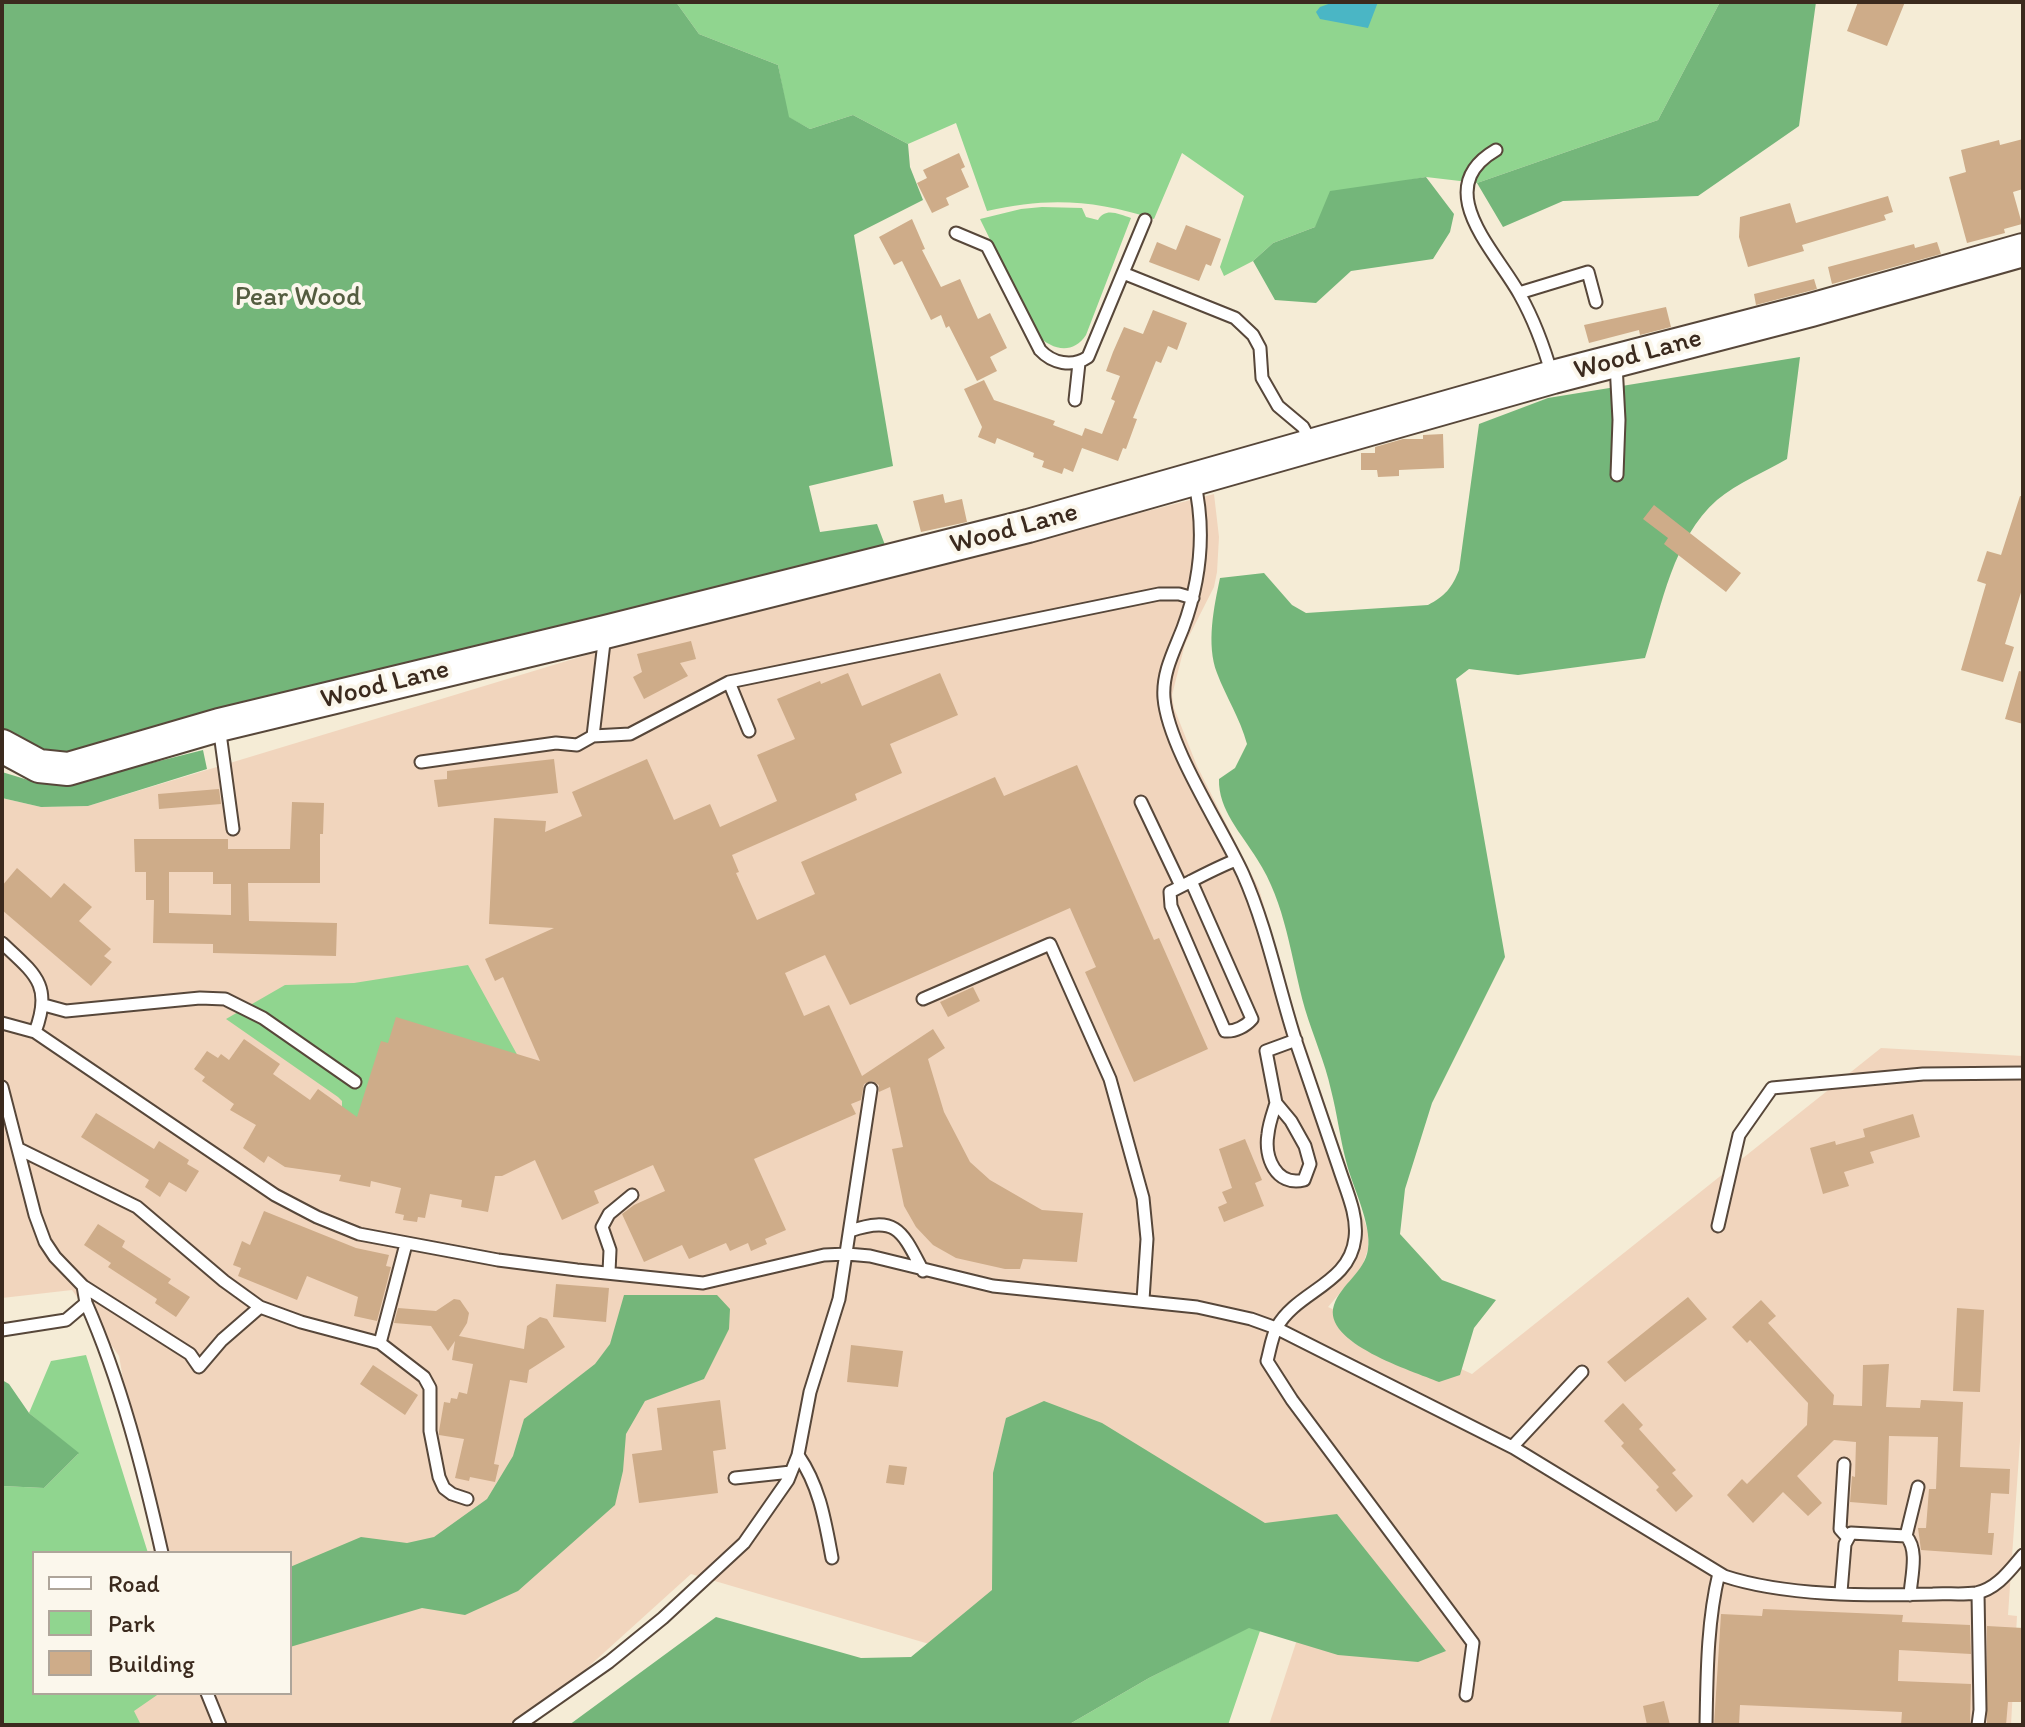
<!DOCTYPE html>
<html>
<head>
<meta charset="utf-8">
<style>
	body { margin:0 }
	#map { position:relative; width:2025px; height:1727px; overflow:hidden; background:#f5ecd6; font-family:Itim,sans-serif }
	canvas { display:block }
	.frame { position:absolute; inset:0; border:4px solid #3b2a1e; pointer-events:none }
	.legend { position:absolute; left:32px; top:1551px; width:260px; height:144px; box-sizing:border-box; background:#fbf7ec; border:2px solid #aea59a; margin:0; padding:10px 14px; list-style:none; font-size:24px; color:#3b2a1e }
	.legend li { display:flex; align-items:center; gap:16px; height:40px }
	.legend b { width:40px; border:2px solid #aea59a }
</style>
</head>
<body>
<div id="map">
<canvas width="2025" height="1727"></canvas>
<div class="frame"></div>
<ul class="legend">
<li><b style="height:10px;background:#fff"></b>Road</li>
<li><b style="height:22px;background:#90d58f"></b>Park</li>
<li><b style="height:22px;background:#ceac89"></b>Building</li>
</ul>
</div>
<script>
const c = document.querySelector('canvas').getContext('2d');
c.lineJoin = 'round';
function fill(path, color) { c.fillStyle = color; c.fill(path, 'evenodd'); }
function stroke(path, color, width, dash) { c.strokeStyle = color; c.lineWidth = width; c.lineCap = dash ? 'butt' : 'round'; c.setLineDash(dash || []); c.stroke(path); }
function drawText(font, color, halo, rows, align = 'center') {
  c.font = font + ' Itim,sans-serif'; c.lineWidth = 8; c.setLineDash([]); c.textBaseline = 'middle'; c.strokeStyle = halo; c.fillStyle = color; for (const [text, x, y, turn = 0] of rows) {
    c.save(); c.translate(x, y); c.rotate((+turn || 0) * Math.PI / 180); c.textAlign = isNaN(turn) ? turn : align; if (halo) c.strokeText(text, 0, 0); c.fillText(text, 0, 0); c.restore();
  }
}
fill(new Path2D(`
	M1214,494L1219,537L1217,572L1214,587L1185,644L1172,695L1174,708L1197,766L1259,889L1297,1020L1368,1232V1249L1362,1267L1328,1307L1472,1374L1881,1048L2023,1056V1397L2008,1615L2017,1616L2011,1725H1269L1334,1527L936,1646L691,1574L524,1725H134L111,1693H290V1553H154L119,1356L72,1290L2,1298V798L41,807L88,806L603,650Z`), '#f1d5bd');
fill(new Path2D(`
	M676,2H1720L1658,120L1477,183L1426,177L1399,182L1315,227L1273,243L1253,261L1224,276L1220,267L1244,196L1182,153L1154,219C1095,200 1048,197 987,211L956,123L908,144L853,115L810,129L788,117L778,65L699,34Z
	M1042,207L1082,208L1086,217L1098,220C1105,207 1119,214 1131,218L1086,335C1073,355 1052,350 1037,335L980,219L1021,209Z
	M468,965L548,1111L371,1129L342,1108V1101L338,1097L226,1019L285,985L354,983Z
	M86,1355L148,1553H34V1693H160L134,1711L141,1725H2V1486L44,1488L78,1454L29,1413L51,1361Z
	M1249,1627L1260,1631L1228,1725H1068L1149,1678Z`), '#90d58f');
fill(new Path2D(`
	M2,2H676L699,34L778,65L789,117L810,129L853,115L908,144L910,167L923,200L854,235L893,466L809,486L820,532L877,524L885,545L55,758L2,730Z
	M1720,2H1816L1799,126L1698,196L1563,201L1503,227L1477,183L1658,120Z
	M1426,177L1454,214L1450,232L1433,259L1351,271L1316,303L1275,300L1253,261L1273,243L1315,227L1330,191Z
	M1800,357L1787,459C1765,472 1737,483 1717,500C1673,539 1662,605 1645,658L1518,675L1469,669L1456,679L1505,957L1432,1103L1405,1189L1400,1234L1442,1280L1496,1300L1474,1328L1460,1375L1439,1382C1413,1371 1321,1343 1334,1305C1341,1284 1365,1272 1368,1249C1372,1224 1352,1186 1346,1161C1340,1138 1337,1113 1331,1090C1325,1062 1313,1036 1305,1009C1291,959 1286,903 1257,859C1242,834 1218,810 1219,779L1235,768L1247,744C1240,718 1226,697 1217,673C1206,644 1214,607 1220,578L1264,573L1292,605L1306,613L1428,605C1445,596 1452,588 1459,570L1479,424L1548,398Z
	M203,750L207,769L88,806L41,807L2,798V772L38,783H72Z
	M624,1295H717L730,1309L729,1329L704,1379L645,1401L626,1434L623,1471L615,1505L518,1591L465,1615L422,1608L290,1647V1567L361,1537L407,1543L434,1537L487,1499L513,1456L524,1419L595,1364L610,1344Z
	M2,1380L9,1384L29,1413L79,1453L44,1488L2,1486Z
	M1044,1401L1102,1423L1265,1523L1337,1514L1446,1651L1418,1662L1338,1655L1249,1628L1149,1678L1068,1725H569L716,1617L861,1658L911,1657L992,1590L993,1473L1006,1418Z`), '#74b67a');
fill(new Path2D(`
	M1334,2H1378L1368,28L1320,19L1316,12L1320,7Z`), '#4ab6c5');
fill(new Path2D(`
	M1858,2H1905L1887,46L1847,31Z
	M2023,139V189L2013,192L2022,224L2004,229L2005,233L1967,243L1949,177L1966,172L1961,150L1999,140L2000,145Z
	M959,153L965,167L961,169L969,187L946,198L949,205L932,213L917,183L927,178L923,170Z
	M1888,196L1893,212L1884,215L1886,220L1802,245L1804,251L1748,267L1739,237L1740,217L1790,203L1796,223Z
	M912,219L925,249L922,250L941,287L960,279L978,319L990,313L1007,348L990,357L997,371L977,381L949,326L946,328L941,315L931,320L902,261L894,265L879,237Z
	M1186,225L1221,239L1211,266L1206,264L1199,281L1149,262L1157,242L1176,250Z
	M1937,242L1941,254L1832,284L1828,267L1914,244L1915,248Z
	M1814,279L1817,289L1756,305L1754,294Z
	M1666,307L1671,327L1640,335L1639,330L1589,343L1584,325Z
	M1153,310L1187,323L1177,350L1168,346L1161,363L1156,361L1133,418L1137,419L1126,449L1123,448L1118,461L1082,448L1073,472L1064,468L1062,474L1042,467L1044,461L1033,457L1034,453L997,438L995,444L978,437L982,427L964,389L984,380L994,400L1055,421L1053,425L1082,436L1085,428L1102,434L1115,401L1111,399L1120,376L1106,371L1113,352L1124,327L1143,334Z
	M1443,434L1444,468L1399,470V476L1378,477L1377,470H1361V453H1375V447L1403,439H1423V435Z
	M943,494L945,503L962,499L967,522L921,532L913,501Z
	M2020,496H2023V586L2005,644L2014,647L2003,682L1961,670L1986,584L1977,581L1987,551L2001,555Z
	M1654,505L1741,573L1726,592L1664,544L1668,538L1643,519Z
	M691,641L696,659L680,663L688,676L644,699L633,677L642,672L637,654Z
	M2019,671L2023,672V724L2005,719Z
	M848,673L862,706L940,673L958,715L890,744L902,773L855,794L857,800L732,855L739,872L736,873L757,920L815,894L801,862L995,777L1004,796L1077,765L1154,940L1159,938L1208,1049L1134,1082L1085,972L1096,967L1070,908L850,1005L825,955L785,973L804,1016L829,1005L862,1076L933,1029L945,1048L928,1059L944,1112L970,1162L990,1180L1042,1210L1083,1213L1077,1262L1023,1259L1020,1269H1005L956,1258L933,1245L916,1227L904,1206L892,1149L903,1147L890,1087L879,1092V1085L872,1081L864,1084L861,1100L851,1104L856,1114L754,1159L786,1230L765,1239L767,1244L751,1251L748,1243L730,1251L726,1243L689,1259L682,1245L644,1262L622,1214L634,1205L665,1191L653,1165L594,1191L599,1203L562,1220L535,1160L502,1176H495L488,1212L461,1207L462,1200L430,1194L425,1218L418,1217L417,1222L403,1220L404,1215L395,1213L401,1188L371,1181L370,1187L339,1181L341,1175L285,1167L268,1156L264,1163L243,1148L256,1125L230,1110L234,1104L202,1081L205,1077L194,1069L207,1051L218,1058L221,1054L229,1060L244,1039L280,1064L273,1074L310,1100L318,1089L357,1117L381,1041L388,1043L396,1017L540,1061L503,977L495,981L485,959L554,928L489,924L494,818L546,821L545,832L582,816L572,792L647,759L674,820L710,804L720,827L777,801L757,755L795,739L777,699L820,681L821,684Z
	M554,759L558,793L438,807L434,780L447,779V771Z
	M219,789L221,804L159,809L158,794Z
	M292,802L324,803L323,834H320V883H248L249,921L337,923L336,956L213,953V944L153,943L154,900H146V872H135L134,839H228V849H290ZM169,872H213V884H231V915L169,913Z
	M17,868L51,898L64,883L92,907L79,921L111,949L104,956L112,962L91,986L2,910V886Z
	M973,987L980,1001L948,1017L940,1002Z
	M96,1113L154,1149L159,1141L189,1160L187,1164L199,1171L186,1192L169,1182L160,1197L145,1187L149,1180L81,1137Z
	M1913,1114L1920,1137L1870,1152L1874,1163L1844,1172L1849,1186L1823,1194L1810,1148L1835,1141L1836,1145L1865,1137L1863,1129Z
	M1245,1139L1262,1180L1255,1183L1264,1206L1224,1222L1218,1207L1227,1203L1222,1192L1232,1188L1219,1149Z
	M264,1211L356,1248L389,1255L386,1266L391,1267L377,1321L354,1316L358,1297L307,1276L297,1300L238,1276L241,1268L233,1265L242,1241L250,1245Z
	M98,1224L125,1241L122,1247L171,1279L168,1283L190,1297L176,1317L155,1303L157,1299L108,1267L111,1263L84,1245Z
	M556,1284L609,1288L606,1322L553,1317Z
	M1688,1297L1707,1319L1625,1382L1607,1362Z
	M454,1299L460,1300L469,1313L467,1323L459,1336L524,1349L527,1326L540,1317L547,1319L565,1347L529,1370L527,1383L510,1380L494,1464L499,1465L495,1482L470,1477L469,1481L455,1478L464,1439L439,1435V1431L444,1402L450,1403L451,1398L457,1399L459,1392L467,1394L473,1364L452,1360L455,1341L448,1351L431,1326L394,1323L398,1308L436,1311Z
	M1761,1300L1776,1316L1768,1323L1834,1395L1833,1405L1862,1406L1863,1365L1889,1364L1886,1407L1920,1408L1921,1400L1963,1402L1960,1467L2010,1469L2009,1494L1991,1493L1988,1533H1994L1992,1555L1921,1550L1918,1528H1926L1929,1489H1936L1938,1437L1889,1436L1887,1505L1850,1502L1852,1476L1855,1477L1856,1442L1834,1440L1797,1476L1822,1503L1808,1516L1783,1492L1753,1523L1727,1495L1742,1479L1747,1484L1807,1425L1808,1403L1750,1340L1747,1343L1732,1327Z
	M1957,1308L1984,1310L1980,1392L1953,1391Z
	M851,1345L903,1351L898,1387L847,1382Z
	M373,1365L418,1395L405,1415L360,1384Z
	M720,1400L726,1449L713,1451L718,1493L639,1503L632,1454L662,1450L657,1408Z
	M1623,1403L1643,1425L1639,1429L1676,1470L1672,1473L1693,1496L1676,1512L1656,1490L1659,1487L1621,1446L1624,1443L1604,1421Z
	M889,1465L907,1467L904,1485L886,1483Z
	M1763,1609L1903,1615L1902,1622L1970,1625L1971,1654L1899,1650L1898,1681L1971,1684L1970,1725H1901L1902,1712L1740,1705L1739,1725H1714L1721,1614L1762,1616Z
	M1987,1626L2023,1628L2022,1702H2008L2006,1725H1987Z
	M1664,1701L1670,1725H1647L1643,1706Z`), '#ceac89');
const lane = new Path2D(`
	M1496,150C1429,189 1496,251 1520,295C1534,320 1544,347 1552,375
	M956,233L987,246L1040,350C1052,363 1072,368 1088,357L1145,220
	M1123,273L1235,318L1253,335L1260,348L1262,378L1278,406L1303,427L1312,444
	M1519,293L1588,272L1596,302
	M1616,364L1619,420L1617,475
	M1075,400L1079,363
	M1194,480C1206,531 1201,579 1183,628C1174,651 1162,673 1164,698C1168,747 1221,826 1243,874C1267,928 1278,986 1296,1042C1310,1084 1325,1126 1339,1168C1346,1190 1358,1215 1355,1238C1350,1284 1297,1291 1277,1327C1272,1336 1270,1350 1267,1361L1292,1400L1473,1643L1466,1695
	M729,682L749,731
	M219,726L233,829
	M593,736L605,634
	M421,762L556,743L577,745L593,736L630,734L729,682L1159,594H1179L1193,598
	M1141,802L1181,886
	M1191,881L1252,1019C1246,1026 1235,1032 1225,1031L1171,906L1170,892C1192,881 1213,869 1236,860
	M2,943C35,974 53,985 35,1032
	M923,999L1050,944L1110,1079L1143,1198L1147,1239L1143,1300
	M44,1005L66,1011L200,998L225,999L263,1018L355,1082
	M2,1023L35,1032L275,1195L317,1217L359,1234L498,1260L577,1270L703,1283L824,1255L847,1254L870,1256L993,1286L1197,1307L1251,1319L1276,1328L1514,1448L1724,1576C1784,1596 1869,1596 1933,1594C1946,1593 1962,1595 1976,1593C1997,1589 2010,1570 2023,1555
	M2,1087L35,1215L45,1242L55,1257L83,1286L86,1303L66,1320L2,1330
	M1276,1103C1273,1113 1269,1123 1268,1134C1264,1157 1276,1187 1304,1180L1310,1164L1305,1146L1291,1121L1276,1103L1266,1051L1296,1040
	M19,1149L137,1207L224,1281L260,1307L222,1340L199,1367L190,1354L83,1286
	M1718,1226L1739,1135L1772,1088L1923,1074L2023,1073
	M850,1231C897,1215 902,1231 923,1271
	M609,1272L610,1250L602,1227L609,1214L632,1195
	M86,1303C121,1382 143,1469 162,1553
	M260,1307L301,1322L380,1343L424,1377L430,1388V1431L439,1477L444,1488L452,1494L467,1499
	M380,1343L406,1244
	M1512,1447L1582,1372
	M798,1455C820,1487 825,1521 832,1558
	M1844,1464L1840,1529L1848,1538
	M735,1478L791,1472
	M1906,1536L1918,1487
	M1841,1592L1845,1544L1851,1533L1906,1536C1919,1550 1911,1577 1910,1595
	M207,1693L220,1725
	M519,1725L609,1662L663,1618L744,1543L788,1480L798,1455L810,1392L839,1299L871,1089
	M1706,1725C1707,1675 1707,1622 1719,1573
	M1978,1725L1980,1710L1978,1593`);
const secondary = new Path2D(`
	M2,746L39,766L68,769L219,725L605,632L1028,526L1553,377L1811,310L2023,250`);
stroke(lane, '#57473a', 15);
stroke(secondary, '#57473a', 36);
stroke(lane, '#fff', 11);
stroke(secondary, '#fff', 32);
drawText('28px', '#545d40', '#fbf7ec', [
	["Pear Wood",298,298]
]);
drawText('28px', '#3b2a1e', '#fbf7ec', [
	["Wood Lane",1638,355,-15],
	["Wood Lane",1014,529,-15],
	["Wood Lane",385,685,-14]
]);
</script>
</body>
</html>
